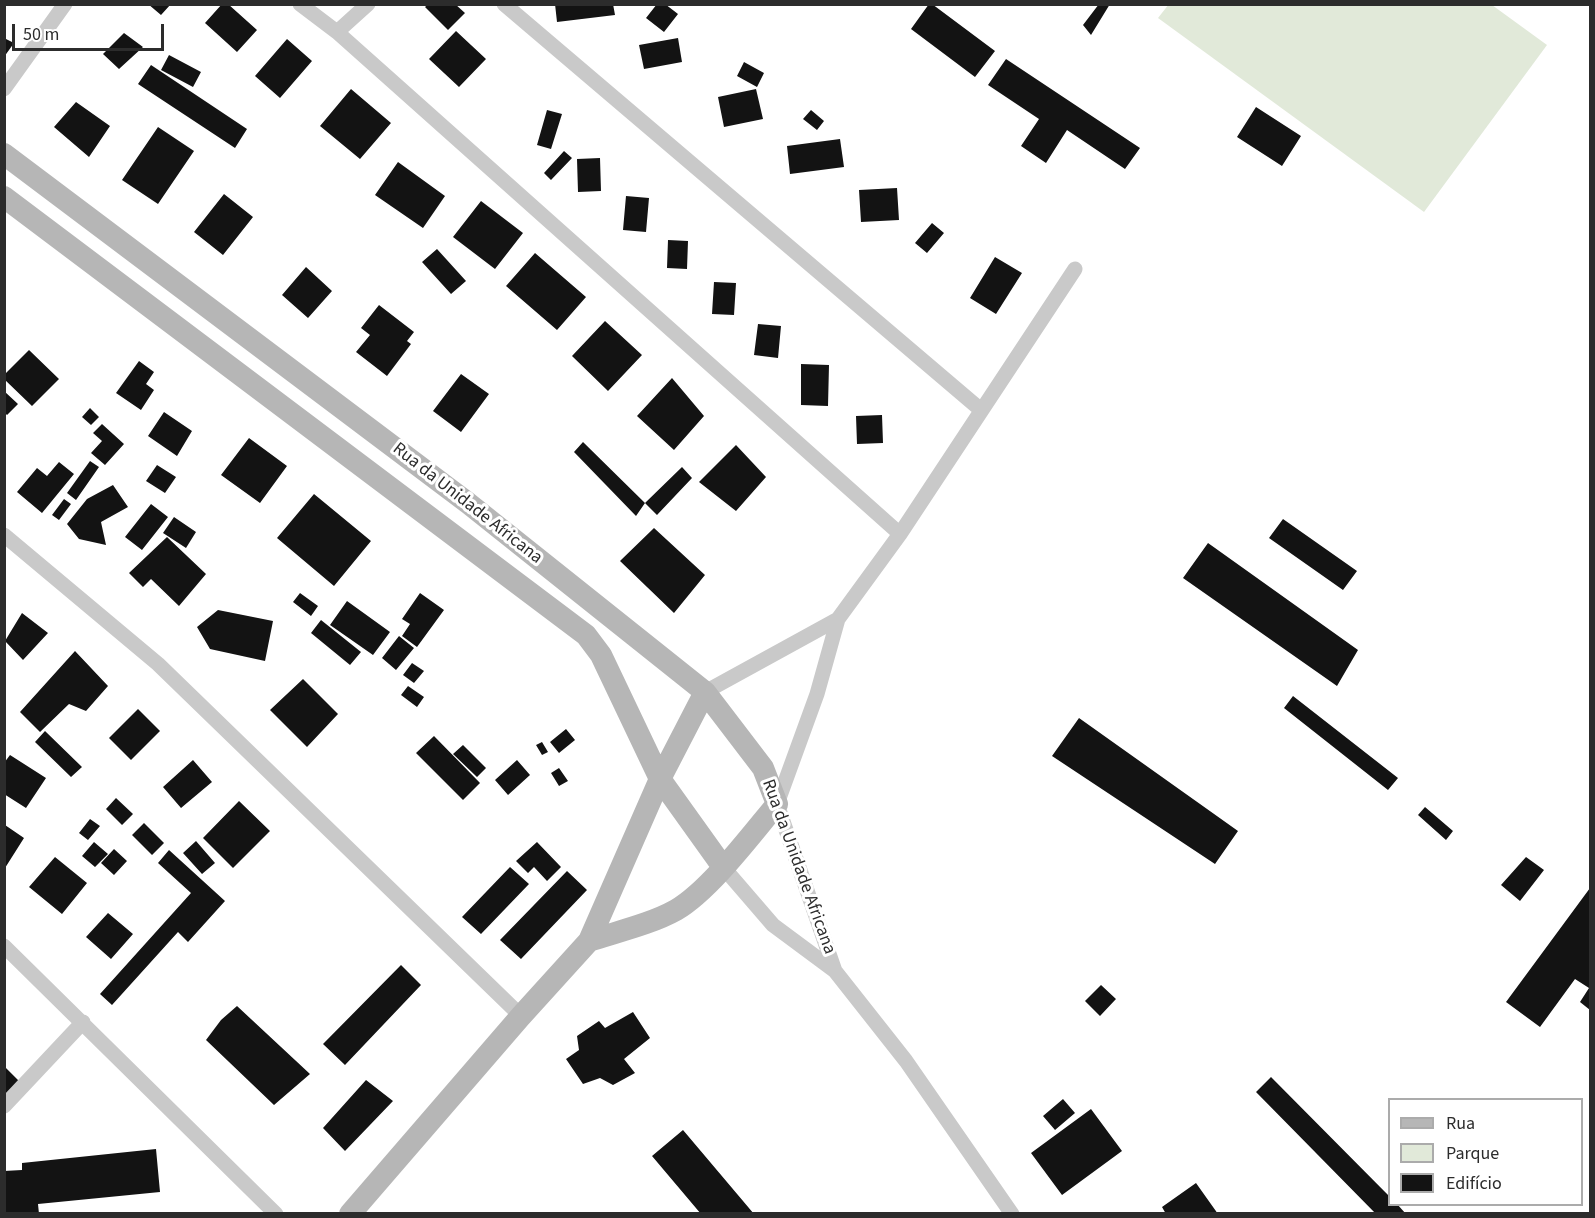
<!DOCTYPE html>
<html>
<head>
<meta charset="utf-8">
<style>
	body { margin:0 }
	#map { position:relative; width:1595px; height:1218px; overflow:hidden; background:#fff; font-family:"Source Sans 3",sans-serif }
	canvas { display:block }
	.frame { position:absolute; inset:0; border:6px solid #2c2c2c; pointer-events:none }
	.legend { position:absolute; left:1388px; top:1098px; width:195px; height:108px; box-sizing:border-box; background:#fff; border:2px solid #ababab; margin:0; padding:8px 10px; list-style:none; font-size:18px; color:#2c2c2c }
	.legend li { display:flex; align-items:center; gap:12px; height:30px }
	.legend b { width:30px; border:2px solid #ababab }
	.scale { position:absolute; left:12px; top:24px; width:152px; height:27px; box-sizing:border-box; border:3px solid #2c2c2c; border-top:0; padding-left:8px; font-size:18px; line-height:21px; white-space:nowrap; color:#2c2c2c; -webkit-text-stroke:4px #fff; paint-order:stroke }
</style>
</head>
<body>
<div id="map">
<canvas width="1595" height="1218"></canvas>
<div class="frame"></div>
<ul class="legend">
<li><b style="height:8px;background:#b6b6b6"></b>Rua</li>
<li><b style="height:16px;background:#e1e9d9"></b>Parque</li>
<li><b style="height:16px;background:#131313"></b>Edifício</li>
</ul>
<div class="scale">50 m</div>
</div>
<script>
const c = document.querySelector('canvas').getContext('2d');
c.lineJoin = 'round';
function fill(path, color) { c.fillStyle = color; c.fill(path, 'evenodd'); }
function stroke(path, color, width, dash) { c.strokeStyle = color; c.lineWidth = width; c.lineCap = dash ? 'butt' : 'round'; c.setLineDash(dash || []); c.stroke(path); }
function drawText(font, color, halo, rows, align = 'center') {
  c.font = font + ' "Source Sans 3",sans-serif'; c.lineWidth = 6; c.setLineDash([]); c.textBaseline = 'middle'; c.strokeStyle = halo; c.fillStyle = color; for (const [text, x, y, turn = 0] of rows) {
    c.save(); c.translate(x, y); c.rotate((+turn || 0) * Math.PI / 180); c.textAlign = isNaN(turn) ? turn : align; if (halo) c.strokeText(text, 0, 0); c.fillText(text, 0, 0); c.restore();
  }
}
fill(new Path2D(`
	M1169,4L1492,5L1547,45L1424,212L1158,18Z`), '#e1e9d9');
fill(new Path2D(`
	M148,4H171L161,15Z
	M222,4H228L257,30L237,52L205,23Z
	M428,4H455L465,13L448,30L425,7Z
	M555,4H613L615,15L557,22Z
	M657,4H665L678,14L664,32L646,18Z
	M929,4H932L995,51L975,77L911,29Z
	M1099,4H1110L1091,35L1083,25Z
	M456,31L486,59L459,87L429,59Z
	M124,33L143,47L119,69L103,54Z
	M4,38L14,43L4,57Z
	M678,38L682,62L644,69L639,45Z
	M287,39L312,61L280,98L255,76Z
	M169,55L201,72L193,87L161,70Z
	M1006,59L1140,148L1125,169L1067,130L1046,163L1021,146L1039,119L988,85Z
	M744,62L764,73L757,87L737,76Z
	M151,65L247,129L235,148L138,84Z
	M351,89L391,123L360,159L320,126Z
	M756,89L763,119L724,127L718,97Z
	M76,102L110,126L89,157L54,127Z
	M1256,107L1301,136L1282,166L1237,137Z
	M547,110L562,114L551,149L537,145Z
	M811,110L824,121L817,130L803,119Z
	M158,127L194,151L158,204L122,180Z
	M840,139L844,167L790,174L787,146Z
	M564,151L572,158L551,180L544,173Z
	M600,158L601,191L578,192L577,159Z
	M398,162L445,196L423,228L375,195Z
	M897,188L899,220L861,222L859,190Z
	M224,194L253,217L223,255L194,232Z
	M626,196L649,198L646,232L623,230Z
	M481,201L523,233L495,269L453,237Z
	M932,223L944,233L927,253L915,243Z
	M668,240L688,241L687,269L667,268Z
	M437,249L466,281L451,294L422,262Z
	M535,253L586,297L557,330L506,286Z
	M995,257L1022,273L996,314L970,298Z
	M306,267L332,291L308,318L282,295Z
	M714,282L736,283L734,315L712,314Z
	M379,305L414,332L407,341L411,344L387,376L356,352L370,335L361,328Z
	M605,321L642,355L608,391L572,356Z
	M758,324L781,326L778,358L754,355Z
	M29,350L59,379L32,406L4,379V375Z
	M139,361L154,372L146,384L154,390L141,410L116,393Z
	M801,364L829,365L828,406L801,405Z
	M461,374L489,394L461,432L433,411Z
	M672,378L704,416L674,450L637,416Z
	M4,391L18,404L7,415L4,412Z
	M90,408L99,417L91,425L82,417Z
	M164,412L192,431L177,456L148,436Z
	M882,415L883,443L857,444L856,416Z
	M102,424L124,444L105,465L91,453L102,441L93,433Z
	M249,438L287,466L260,503L221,475Z
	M583,442L645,503L636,516L574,452Z
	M736,445L766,477L736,511L699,482Z
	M90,461L99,467L76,500L67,493Z
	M59,462L74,474L42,513L17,492L37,468L47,476Z
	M157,465L176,477L165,493L146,481Z
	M682,467L692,478L657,515L645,503Z
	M113,485L128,507L101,522L106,545L79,539L67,524L87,499Z
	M314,494L371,541L334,586L277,538Z
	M64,499L71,504L59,520L52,515Z
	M151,504L168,517L142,550L125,537Z
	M174,517L196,532L186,548L163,533Z
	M1283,519L1357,571L1343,590L1269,538Z
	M654,528L705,575L674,613L620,561Z
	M167,537L206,574L179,606L151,579L143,587L129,573Z
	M1208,543L1358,650L1337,686L1183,578Z
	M300,593L318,606L311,616L293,602Z
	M420,593L444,610L417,647L402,636L410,624L402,619Z
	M347,601L390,632L373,655L330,625Z
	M218,610L273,621L265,661L210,649L197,627Z
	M22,613L48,633L23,660L5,641Z
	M321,620L361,652L350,665L311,633Z
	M399,636L414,648L396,670L382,658Z
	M75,651L108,686L86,711L69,704L40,732L20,712Z
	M412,663L424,671L414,683L403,675Z
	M303,679L338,714L307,747L270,710Z
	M408,686L424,697L417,707L401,695Z
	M1293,696L1398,778L1388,790L1284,708Z
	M138,709L160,731L131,760L109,738Z
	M1079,718L1238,831L1215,864L1052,756Z
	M566,729L575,740L559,753L550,742Z
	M45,731L82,767L71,777L35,742Z
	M434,736L480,783L463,800L416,753Z
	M542,742L548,752L542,755L536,745Z
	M463,745L486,768L477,777L453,754Z
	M10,755L46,778L26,808L4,794V763Z
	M193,760L212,782L181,808L163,787Z
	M517,760L530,775L508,795L495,780Z
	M559,768L568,781L559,786L551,773Z
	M116,798L133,814L122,825L106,809Z
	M239,801L270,831L233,868L203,838Z
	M1425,807L1453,831L1446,840L1418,815Z
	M90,819L100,826L88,840L79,833Z
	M144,823L164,843L152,855L132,835Z
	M5,825L24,838L5,868Z
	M196,841L215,863L202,874L183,853Z
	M94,842L108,854L95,867L82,856Z
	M537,842L561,867L547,881L534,867L528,873L516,861Z
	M114,849L127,861L114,875L101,863Z
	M169,850L225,901L188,942L178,932L112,1005L100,994L191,893L158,863Z
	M55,857L87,883L62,914L29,887Z
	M1526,857L1544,870L1520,901L1501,885Z
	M510,867L529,884L481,934L462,917Z
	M567,871L587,890L521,959L500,940Z
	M1590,888V1010L1580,1002L1589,988L1575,979L1540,1027L1506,1002Z
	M108,913L133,934L111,959L86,937Z
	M401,965L421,985L345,1065L323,1044Z
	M1101,985L1116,999L1100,1016L1085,1001Z
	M237,1006L310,1074L274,1105L206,1040L221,1020Z
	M633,1012L650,1038L624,1059L635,1073L613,1085L600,1078L583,1084L566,1059L579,1050L577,1036L599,1021L605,1028Z
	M4,1066L19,1081L4,1096Z
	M1271,1077L1390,1197V1204H1397L1406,1214H1376L1256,1092Z
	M366,1080L393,1101L345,1151L323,1128Z
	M1063,1099L1075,1113L1055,1130L1043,1116Z
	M1091,1109L1122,1151L1062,1195L1031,1153Z
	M683,1130L754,1214H701L652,1156Z
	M156,1149L160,1192L38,1204L39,1214H4V1171L22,1170V1163Z
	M1196,1183L1218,1214H1166L1162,1207Z`), '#131313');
stroke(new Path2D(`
	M300,4L337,32L900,534
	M504,4L981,410
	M337,32L368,4
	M4,89L65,4
	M4,535L158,664L521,1016
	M705,692L838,619
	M723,867L773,925L835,971L906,1061L1012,1214
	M4,946L276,1214
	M835,971L777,804L817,694L838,619L900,534L1075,269
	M4,1106L83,1022`), '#c9c9c9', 15);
stroke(new Path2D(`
	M4,154L468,503L705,692L763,768L777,804C751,835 710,890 676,910C651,924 616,932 589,941
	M4,197L586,635L601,655L660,779L723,867
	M350,1214L521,1016L589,941L660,779L705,692`), '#b6b6b6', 22);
drawText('18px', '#2c2c2c', '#fff', [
	["Rua da Unidade Africana",467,504,38],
	["Rua da Unidade Africana",798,867,70]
]);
</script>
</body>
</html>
